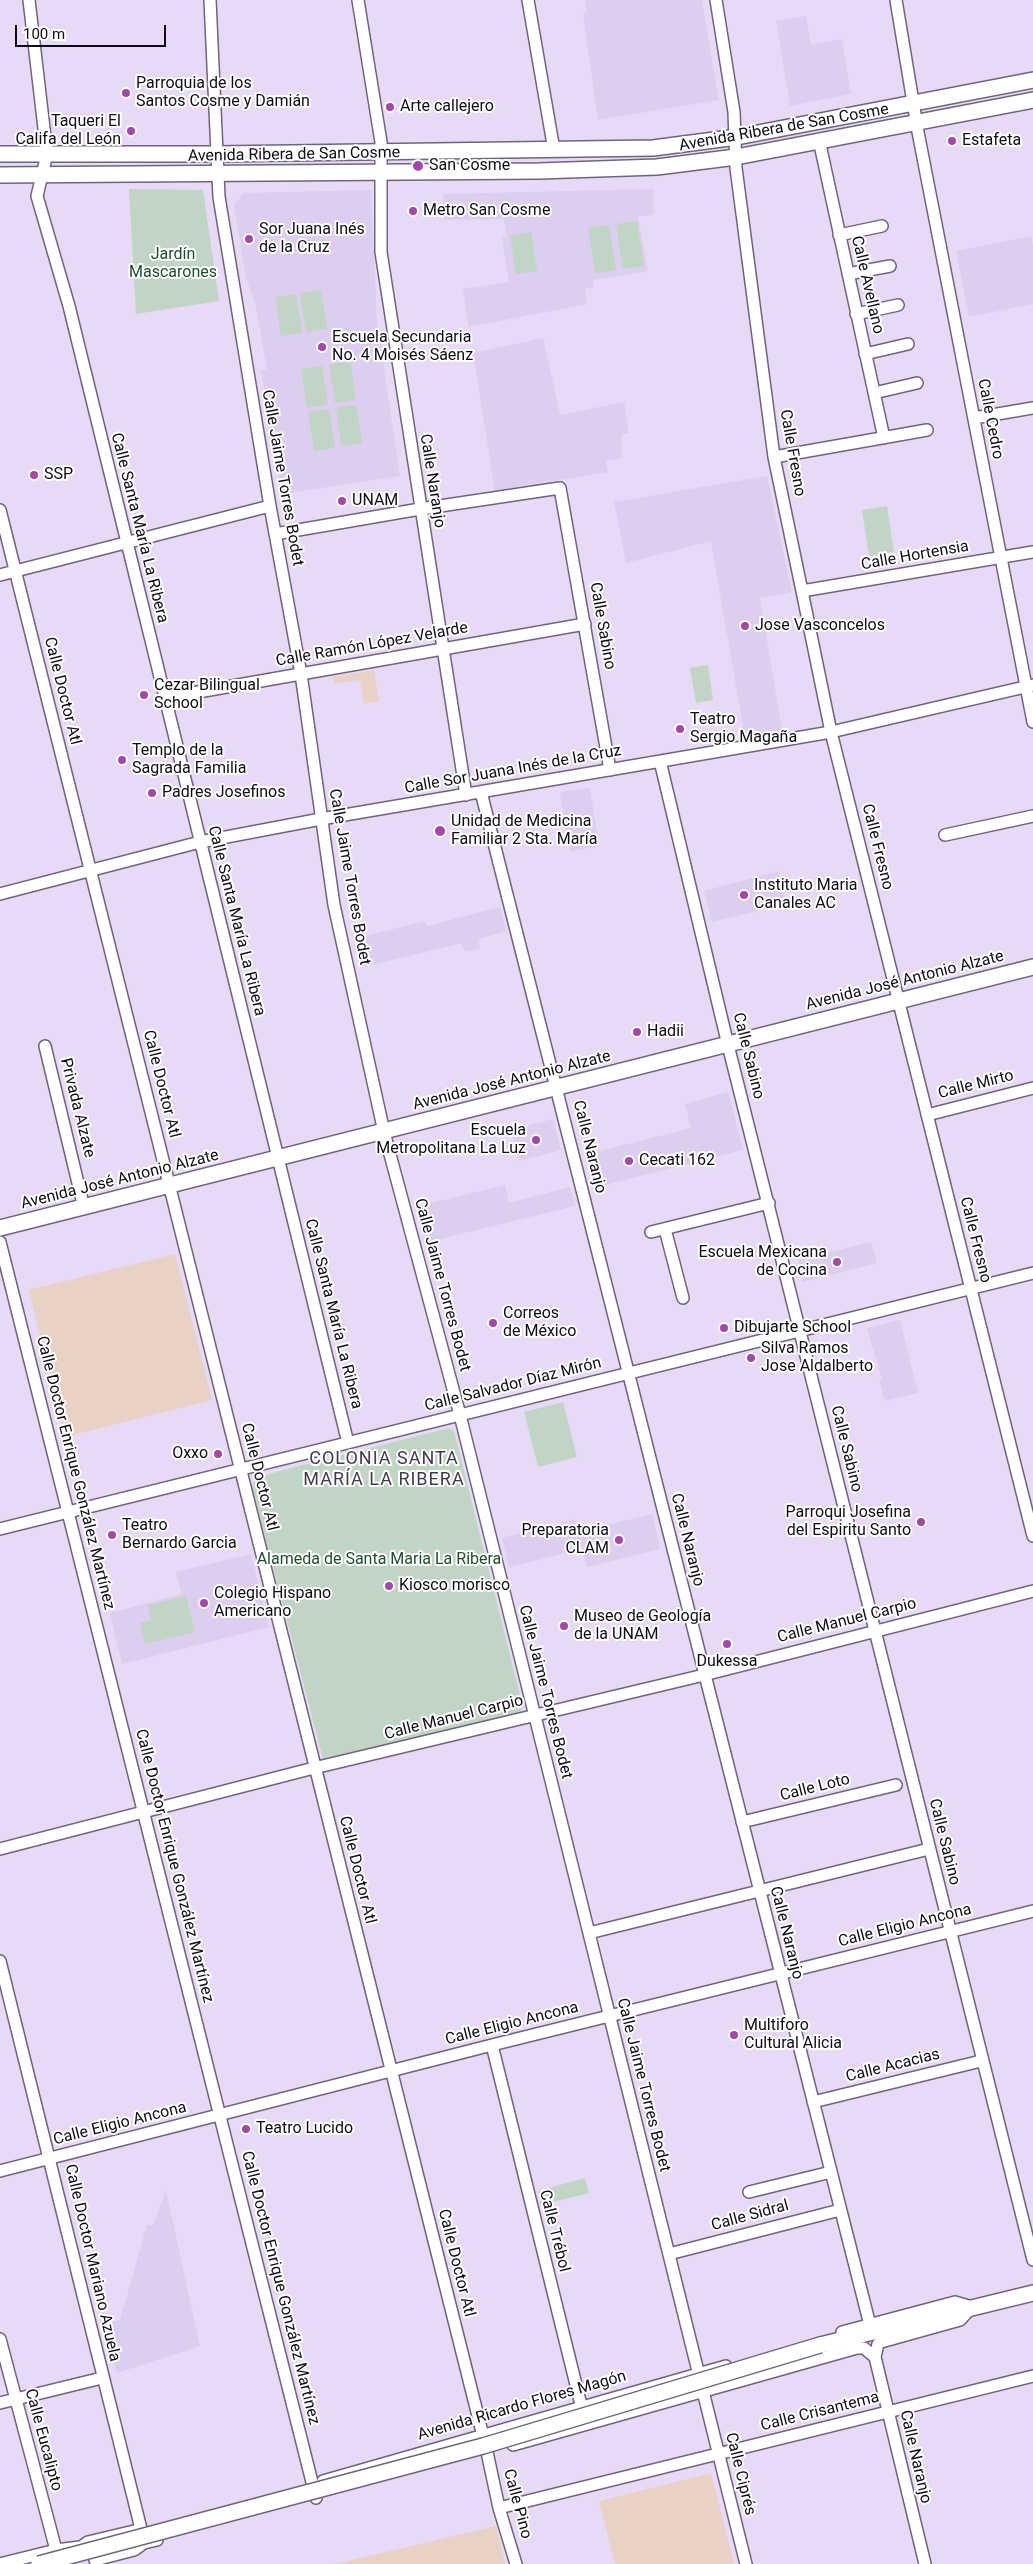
<!DOCTYPE html>
<html>
<head>
<meta charset="utf-8">
<style>
	body { margin:0 }
	#map { position:relative; width:1033px; height:2564px; overflow:hidden; background:#e7daf6; font-family:Roboto,sans-serif }
	canvas { display:block }
	.scale { position:absolute; left:15px; top:25px; width:151px; height:22px; box-sizing:border-box; border:2px solid #0f0b14; border-top:0; padding-left:6px; font-size:15px; line-height:18px; white-space:nowrap; color:#0f0b14; -webkit-text-stroke:4px #fff; paint-order:stroke }
</style>
</head>
<body>
<div id="map">
<canvas width="1033" height="2564"></canvas>
<div class="scale">100 m</div>
</div>
<script>
const c = document.querySelector('canvas').getContext('2d');
c.lineJoin = 'round';
function fill(path, color) { c.fillStyle = color; c.fill(path, 'evenodd'); }
function stroke(path, color, width, dash) { c.strokeStyle = color; c.lineWidth = width; c.lineCap = dash ? 'butt' : 'round'; c.setLineDash(dash || []); c.stroke(path); }
function drawText(font, color, halo, rows, align = 'center') {
  c.font = font + ' Roboto,sans-serif'; c.lineWidth = 4; c.setLineDash([]); c.textBaseline = 'middle'; c.strokeStyle = halo; c.fillStyle = color; for (const [text, x, y, turn = 0] of rows) {
    c.save(); c.translate(x, y); c.rotate((+turn || 0) * Math.PI / 180); c.textAlign = isNaN(turn) ? turn : align; if (halo) c.strokeText(text, 0, 0); c.fillText(text, 0, 0); c.restore();
  }
}
fill(new Path2D(`
	M585,0H702L719,100L598,120L583,14L586,13Z
	M806,16L811,45L842,39L851,94L790,106L776,21Z
	M653,189V215L638,216L648,271L593,280L594,287L585,288L587,304L469,327L463,289L509,282L502,238L507,237L504,219L444,220L443,194Z
	M371,190L377,322L400,476L282,494L261,370L267,369L256,307L246,277L234,205L244,193Z
	M1031,236L1033,246V304L969,317L956,251Z
	M543,338L560,415L624,402L629,433L622,434L621,458L606,461L608,472L495,491L473,353Z
	M767,476L792,592L760,598L782,732L745,738L711,541L626,563L614,502Z
	M590,788L599,846L570,852L560,792Z
	M778,871L786,904L712,922L704,891Z
	M500,907L506,931L478,939L480,949L465,952L462,943L364,967L358,938L425,921L427,926Z
	M728,1092L743,1150L597,1187L588,1154L691,1128L685,1104Z
	M553,1119L561,1150L519,1161L511,1130Z
	M505,1185L509,1203L570,1187L575,1206L428,1242L419,1206Z
	M871,1242L877,1263L803,1282L798,1260Z
	M900,1320L918,1393L885,1401L879,1380L882,1379L867,1328Z
	M652,1514L660,1549L587,1567L582,1549L509,1567L502,1538L575,1519L578,1532Z
	M251,1554L269,1627L122,1664L110,1613L182,1594L176,1572Z
	M166,2191L200,2346L117,2373L105,2324L120,2320L147,2225H153Z`), '#ddcdef');
fill(new Path2D(`
	M374,670L379,701L364,704L360,680L334,684L333,677Z
	M175,1254L212,1400L65,1437L29,1290Z
	M711,2473L734,2564H615L599,2501Z
	M496,2526L505,2564H335Z`), '#e8d2c6');
fill(new Path2D(`
	M129,189L203,190L219,301L136,314Z
	M637,221L644,266L623,269L616,224Z
	M609,225L616,270L595,273L588,228Z
	M531,232L537,271L516,274L510,236Z
	M321,290L327,329L306,332L300,293Z
	M296,294L302,333L281,336L275,297Z
	M350,361L356,400L335,403L329,365Z
	M322,366L328,404L307,408L301,369Z
	M356,405L362,443L341,446L336,408Z
	M329,409L335,448L314,451L308,412Z
	M887,506L894,552L869,556L862,510Z
	M708,665L713,700L696,703L690,668Z
	M563,1402L577,1457L538,1467L524,1412Z
	M449,1428L454,1431L523,1707L520,1713L328,1761L323,1759L252,1487L255,1479L279,1471Z
	M186,1596L195,1632L145,1644L140,1623L151,1620L148,1605Z
	M585,2178L589,2193L541,2205L538,2191Z`), '#c1d5c4');
const minor = new Path2D(`
	M29,0L47,154L37,196L69,306L348,1443
	M210,0L219,197L270,506L301,674L334,905L384,1132L460,1415L746,2564
	M358,0L381,142V252L466,795
	M528,0L554,150
	M716,0L734,112L736,168L774,457L802,591L831,732L1033,1536
	M896,0L918,132L1033,722
	M819,140L884,438
	M839,235L882,226
	M848,274L890,266
	M856,314L898,305
	M865,354L908,344
	M874,393L917,383
	M974,418L1033,408
	M774,457L927,430
	M0,510L487,2452L499,2508L516,2564
	M275,534L420,509L560,488L610,770
	M0,575L270,506
	M802,591L1033,552
	M164,698L585,624
	M660,761L728,1045L1033,2260
	M481,792L870,2325
	M945,835L1033,816
	M0,894L200,842L321,819L831,732L1033,685
	M45,1046L84,1208
	M927,1115L1033,1088
	M665,1229L683,1298
	M651,1232L769,1203
	M0,1242L316,2498
	M0,1529L1033,1273
	M742,1822L896,1785
	M0,1849L314,1768L704,1675L1033,1591
	M589,1933L929,1849
	M0,1961L144,2541
	M492,2045L583,2413
	M813,2102L981,2061
	M0,2171L492,2045L1033,1911
	M749,2192L831,2172
	M669,2254L840,2210
	M842,2332L955,2302L972,2307L960,2320L881,2342L878,2344L875,2357L925,2564
	M0,2339L56,2550
	M0,2403L102,2378
	M513,2445L857,2348H864L875,2357
	M323,2481L726,2366
	M499,2508L1033,2376
	M81,2547L88,2542L134,2531
	M95,2560L134,2550L144,2543L157,2540
	M0,2564L56,2550L80,2547`);
const major = new Path2D(`
	M0,154H218L653,148L737,137L1033,80
	M0,175L539,171L657,167L736,157L1033,100
	M0,1228L1033,967
	M820,2345L1033,2293`);
stroke(minor, '#70647c', 14);
stroke(major, '#70647c', 18);
stroke(minor, '#fff', 11);
stroke(major, '#fff', 15);
const majorBridge = new Path2D(`
	M39,2564L483,2446L820,2345`);
stroke(majorBridge, '#70647c', 18, []);
stroke(majorBridge, '#fff', 15);
for (const [x, y, r, color] of [
	[126,93,5,"#a645ac"],
	[390,107,5,"#a645ac"],
	[131,131,5,"#a645ac"],
	[952,141,5,"#a645ac"],
	[418,166,6,"#a645ac"],
	[413,211,5,"#a645ac"],
	[249,239,5,"#a645ac"],
	[322,347,5,"#a645ac"],
	[34,475,5,"#a645ac"],
	[342,501,5,"#a645ac"],
	[745,626,5,"#a645ac"],
	[144,695,5,"#a645ac"],
	[680,729,5,"#a645ac"],
	[122,760,5,"#a645ac"],
	[152,793,5,"#a645ac"],
	[440,831,6,"#a645ac"],
	[744,895,5,"#a645ac"],
	[637,1032,5,"#a645ac"],
	[536,1140,5,"#a645ac"],
	[629,1161,5,"#a645ac"],
	[837,1262,5,"#a645ac"],
	[493,1323,5,"#a645ac"],
	[724,1328,5,"#a645ac"],
	[751,1358,5,"#a645ac"],
	[218,1454,5,"#a645ac"],
	[921,1522,5,"#a645ac"],
	[112,1535,5,"#a645ac"],
	[619,1540,5,"#a645ac"],
	[389,1586,5,"#a645ac"],
	[204,1603,5,"#a645ac"],
	[564,1626,5,"#a645ac"],
	[727,1644,5,"#a645ac"],
	[734,2035,5,"#a645ac"],
	[246,2129,5,"#a645ac"]
]) { const dot = new Path2D(); dot.arc(x, y, r, 0, 2 * Math.PI); c.fillStyle = color; c.fill(dot); stroke(dot, '#fff', 2); }
drawText('16px', '#0f0b14', '#fff', [
	["Parroquia de los",136,84],
	["Santos Cosme y Damián",136,102],
	["Arte callejero",400,107],
	["Taqueri El",121,122,"right"],
	["Califa del León",121,140,"right"],
	["Estafeta",962,141],
	["San Cosme",429,166],
	["Metro San Cosme",423,211],
	["Sor Juana Inés",259,230],
	["de la Cruz",259,248],
	["Escuela Secundaria",332,338],
	["No. 4 Moisés Sáenz",332,356],
	["SSP",44,475],
	["UNAM",352,501],
	["Jose Vasconcelos",755,626],
	["Cezar Bilingual",154,686],
	["School",154,704],
	["Teatro",690,720],
	["Sergio Magaña",690,738],
	["Templo de la",132,751],
	["Sagrada Familia",132,769],
	["Padres Josefinos",162,793],
	["Unidad de Medicina",451,822],
	["Familiar 2 Sta. María",451,840],
	["Instituto Maria",754,886],
	["Canales AC",754,904],
	["Hadii",647,1032],
	["Escuela",526,1131,"right"],
	["Metropolitana La Luz",526,1149,"right"],
	["Cecati 162",639,1161],
	["Escuela Mexicana",827,1253,"right"],
	["de Cocina",827,1271,"right"],
	["Correos",503,1314],
	["de México",503,1332],
	["Dibujarte School",734,1328],
	["Silva Ramos",761,1349],
	["Jose Aldalberto",761,1367],
	["Oxxo",208,1454,"right"],
	["Parroqui Josefina",911,1513,"right"],
	["del Espiritu Santo",911,1531,"right"],
	["Teatro",122,1526],
	["Bernardo Garcia",122,1544],
	["Preparatoria",609,1531,"right"],
	["CLAM",609,1549,"right"],
	["Kiosco morisco",399,1586],
	["Colegio Hispano",214,1594],
	["Americano",214,1612],
	["Museo de Geología",574,1617],
	["de la UNAM",574,1635],
	["Dukessa",727,1662,"center"],
	["Multiforo",744,2026],
	["Cultural Alicia",744,2044],
	["Teatro Lucido",256,2129]
], 'left');
drawText('16px', '#0f0b14', '#fff', [
	["Avenida Ribera de San Cosme",784,128,-10],
	["Avenida Ribera de San Cosme",294,155,-1],
	["Calle Avellano",867,285,77],
	["Calle Cedro",990,419,79],
	["Calle Fresno",792,453,80],
	["Calle Jaime Torres Bodet",282,478,80],
	["Calle Naranjo",432,481,81],
	["Calle Santa María La Ribera",139,528,76],
	["Calle Hortensia",915,556,-10],
	["Calle Sabino",602,626,80],
	["Calle Ramón López Velarde",372,645,-10],
	["Calle Doctor Atl",62,691,76],
	["Calle Sor Juana Inés de la Cruz",513,770,-10],
	["Calle Fresno",877,847,76],
	["Calle Jaime Torres Bodet",349,877,80],
	["Calle Santa María La Ribera",236,921,76],
	["Avenida José Antonio Alzate",905,981,-14],
	["Calle Sabino",748,1056,76],
	["Avenida José Antonio Alzate",512,1081,-14],
	["Calle Doctor Atl",161,1084,76],
	["Calle Mirto",976,1085,-14],
	["Privada Alzate",77,1108,76],
	["Calle Naranjo",589,1147,76],
	["Avenida José Antonio Alzate",120,1180,-14],
	["Calle Fresno",975,1240,76],
	["Calle Jaime Torres Bodet",442,1285,75],
	["Calle Santa María La Ribera",333,1314,76],
	["Calle Salvador Díaz Mirón",513,1385,-14],
	["Calle Sabino",846,1449,76],
	["Calle Doctor Enrique González Martínez",75,1473,76],
	["Calle Doctor Atl",259,1477,76],
	["Calle Naranjo",687,1540,76],
	["Calle Manuel Carpio",847,1621,-14],
	["Calle Jaime Torres Bodet",545,1692,76],
	["Calle Manuel Carpio",454,1718,-14],
	["Calle Loto",815,1788,-14],
	["Calle Sabino",944,1842,76],
	["Calle Doctor Enrique González Martínez",174,1866,76],
	["Calle Doctor Atl",357,1870,76],
	["Calle Eligio Ancona",905,1926,-14],
	["Calle Naranjo",786,1933,76],
	["Calle Eligio Ancona",512,2024,-14],
	["Calle Acacias",893,2066,-14],
	["Calle Jaime Torres Bodet",643,2085,76],
	["Calle Eligio Ancona",120,2124,-14],
	["Calle Sidral",750,2216,-15],
	["Calle Trébol",554,2231,76],
	["Calle Doctor Mariano Azuela",92,2263,77],
	["Calle Doctor Atl",456,2263,76],
	["Calle Doctor Enrique González Martínez",280,2288,76],
	["Avenida Ricardo Flores Magón",522,2406,-16],
	["Calle Crisantema",820,2412,-14],
	["Calle Eucalipto",43,2440,75],
	["Calle Naranjo",915,2457,77],
	["Calle Ciprés",740,2474,76],
	["Calle Pino",517,2504,75]
]);
drawText('16px', '#1d4f2a', '#fff', [
	["Jardín",173,255],
	["Mascarones",173,273],
	["Alameda de Santa Maria La Ribera",379,1560]
]);
c.letterSpacing = '1px';
drawText('18px', '#44394f', '#fff', [
	["COLONIA SANTA",384,1459],
	["MARÍA LA RIBERA",384,1480]
]);
c.letterSpacing = '0px';
</script>
</body>
</html>
